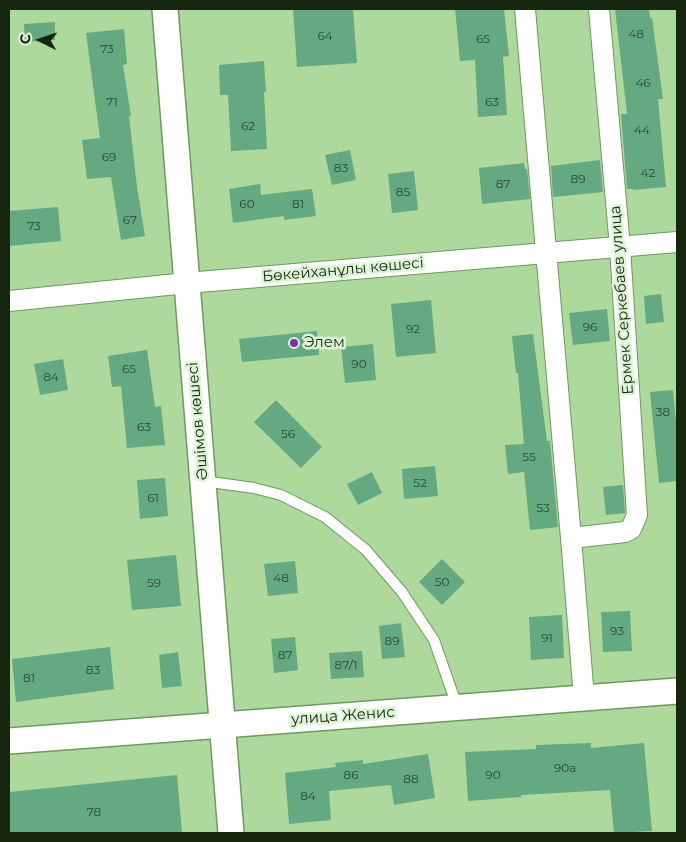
<!DOCTYPE html>
<html>
<head>
<meta charset="utf-8">
<style>
	body { margin:0 }
	#map { position:relative; width:686px; height:842px; overflow:hidden; background:#aed99d; font-family:Montserrat,sans-serif }
	canvas { display:block }
	.frame { position:absolute; inset:0; border:10px solid #16260f; pointer-events:none }
	.north { position:absolute; left:15px; top:15px; width:50px; height:50px; -webkit-text-stroke:4px #ddf3d5; paint-order:stroke; rotate:274deg; font-size:14px; font-weight:700; line-height:20px; text-align:center; color:#16260f }
	.north::after { content:''; display:block; margin:auto; width:18px; height:22px; background:#16260f; clip-path:polygon(50% 0,100% 100%,50% 72%,0 100%) }
</style>
</head>
<body>
<div id="map">
<canvas width="686" height="842"></canvas>
<div class="frame"></div>
<div class="north">С</div>
</div>
<script>
const c = document.querySelector('canvas').getContext('2d');
c.lineJoin = 'round';
function fill(path, color) { c.fillStyle = color; c.fill(path, 'evenodd'); }
function stroke(path, color, width, dash) { c.strokeStyle = color; c.lineWidth = width; c.lineCap = dash ? 'butt' : 'round'; c.setLineDash(dash || []); c.stroke(path); }
function drawText(font, color, halo, rows, align = 'center') {
  c.font = font + ' Montserrat,sans-serif'; c.lineWidth = 5; c.setLineDash([]); c.textBaseline = 'middle'; c.strokeStyle = halo; c.fillStyle = color; for (const [text, x, y, turn = 0] of rows) {
    c.save(); c.translate(x, y); c.rotate((+turn || 0) * Math.PI / 180); c.textAlign = isNaN(turn) ? turn : align; if (halo) c.strokeText(text, 0, 0); c.fillText(text, 0, 0); c.restore();
  }
}
fill(new Path2D(`
	M293,9H353L357,63L297,67Z
	M455,9H504L509,56L503,57L507,115L478,117L475,60L460,61Z
	M615,9H649L650,18H652L663,99H658L666,187L633,190V189H627L621,114H627Z
	M55,22V40L25,42L24,24Z
	M124,29L127,64L123,65L131,116H129L137,187L145,236L121,240L111,177L87,179L82,140L100,138L86,33Z
	M264,61L266,92H264L267,149L231,151L228,95H220L219,65Z
	M350,150L356,180L332,185L325,155Z
	M600,160L603,192L553,197L551,166Z
	M524,163L525,169H527L530,199L482,204L479,168Z
	M414,171L418,210L392,213L388,174Z
	M260,184L261,195L312,189L316,216L284,220V216L233,223L229,189Z
	M58,207L61,241L9,246V211Z
	M661,294L664,322L646,324L644,296Z
	M431,300L436,353L396,357L391,304Z
	M607,309L610,341L573,345L569,313Z
	M317,331L319,355L242,362L239,339Z
	M533,334L547,441H550L558,527L530,530L524,472L508,474L505,445L524,444L518,373H516L512,336Z
	M373,344L376,380L345,383L341,347Z
	M147,350L155,407L161,406L165,445L127,448L121,386L112,387L108,356Z
	M63,359L68,390L40,395L34,364Z
	M673,390L677,432V481L659,483L650,392Z
	M276,400L322,447L301,468L254,422Z
	M435,466L438,496L404,499L402,469Z
	M372,472L382,493L358,505L347,484Z
	M165,478L168,516L140,519L137,480Z
	M623,485L625,513L606,515L603,487Z
	M176,555L181,606L132,610L127,560Z
	M442,559L465,582L442,605L419,582Z
	M295,561L298,593L268,596L264,564Z
	M630,611L632,651L603,652L601,612Z
	M562,615L564,658L531,660L529,617Z
	M401,623L405,657L382,659L379,626Z
	M295,637L298,670L274,673L271,639Z
	M110,647L114,689L16,702L12,659Z
	M362,651L364,677L331,679L329,653Z
	M178,652L182,686L162,688L159,655Z
	M591,743V748L644,743L652,831L614,833L610,790L521,795V797L468,801L465,752L536,749V745Z
	M428,754L435,798L394,805L391,785L329,791L331,820L289,824L285,773L336,767L335,763L363,760V764Z
	M177,775L182,833H9V792Z`), '#64a981');
const service = new Path2D(`
	M203,481L254,488L281,495L325,517L366,550L402,592L434,640L457,706`);
const minor = new Path2D(`
	M525,9L571,538
	M9,301L187,283L677,242
	M584,698L571,538L625,532L631,529L637,515L620,247L599,9`);
const tertiary = new Path2D(`
	M165,9L231,833
	M9,741L677,691`);
stroke(service, '#6f985f', 12);
stroke(minor, '#6f985f', 22);
stroke(tertiary, '#6f985f', 28);
stroke(service, '#fff', 10);
stroke(minor, '#fff', 20);
stroke(tertiary, '#fff', 25);
for (const [x, y, r, color] of [
	[294,343,5,"#832f9e"]
]) { const dot = new Path2D(); dot.arc(x, y, r, 0, 2 * Math.PI); c.fillStyle = color; c.fill(dot); stroke(dot, '#ddf3d5', 2); }
drawText('12px', '#2a472c', null, [
	["48",636,34],
	["64",325,36],
	["65",483,39],
	["73",107,49],
	["46",643,83],
	["71",112,102],
	["63",492,102],
	["62",248,126],
	["44",642,130],
	["69",109,157],
	["83",341,168],
	["42",648,173],
	["89",578,179],
	["87",503,184],
	["85",403,192],
	["60",247,204],
	["81",298,204],
	["67",130,220],
	["73",34,226],
	["96",590,327],
	["92",413,329],
	["90",359,364],
	["65",129,369],
	["84",51,377],
	["38",663,412],
	["63",144,427],
	["56",288,434],
	["55",529,457],
	["52",420,483],
	["61",153,498],
	["53",543,508],
	["48",281,578],
	["50",442,582],
	["59",154,583],
	["93",617,631],
	["91",547,638],
	["89",392,641],
	["87",285,655],
	["87/1",346,665],
	["83",93,670],
	["81",29,678],
	["90а",565,768],
	["86",351,775],
	["90",493,775],
	["88",411,779],
	["84",308,796],
	["78",94,812]
]);
drawText('15px', '#16260f', '#ddf3d5', [
	["Бөкейханұлы көшесі",343,270,-5],
	["Ермек Серкебаев улица",622,300,-94],
	["Әшімов көшесі",198,421,-95],
	["улица Женис",343,716,-4]
]);
drawText('15px', '#16260f', '#ddf3d5', [
	["Элем",304,343]
], 'left');
</script>
</body>
</html>
